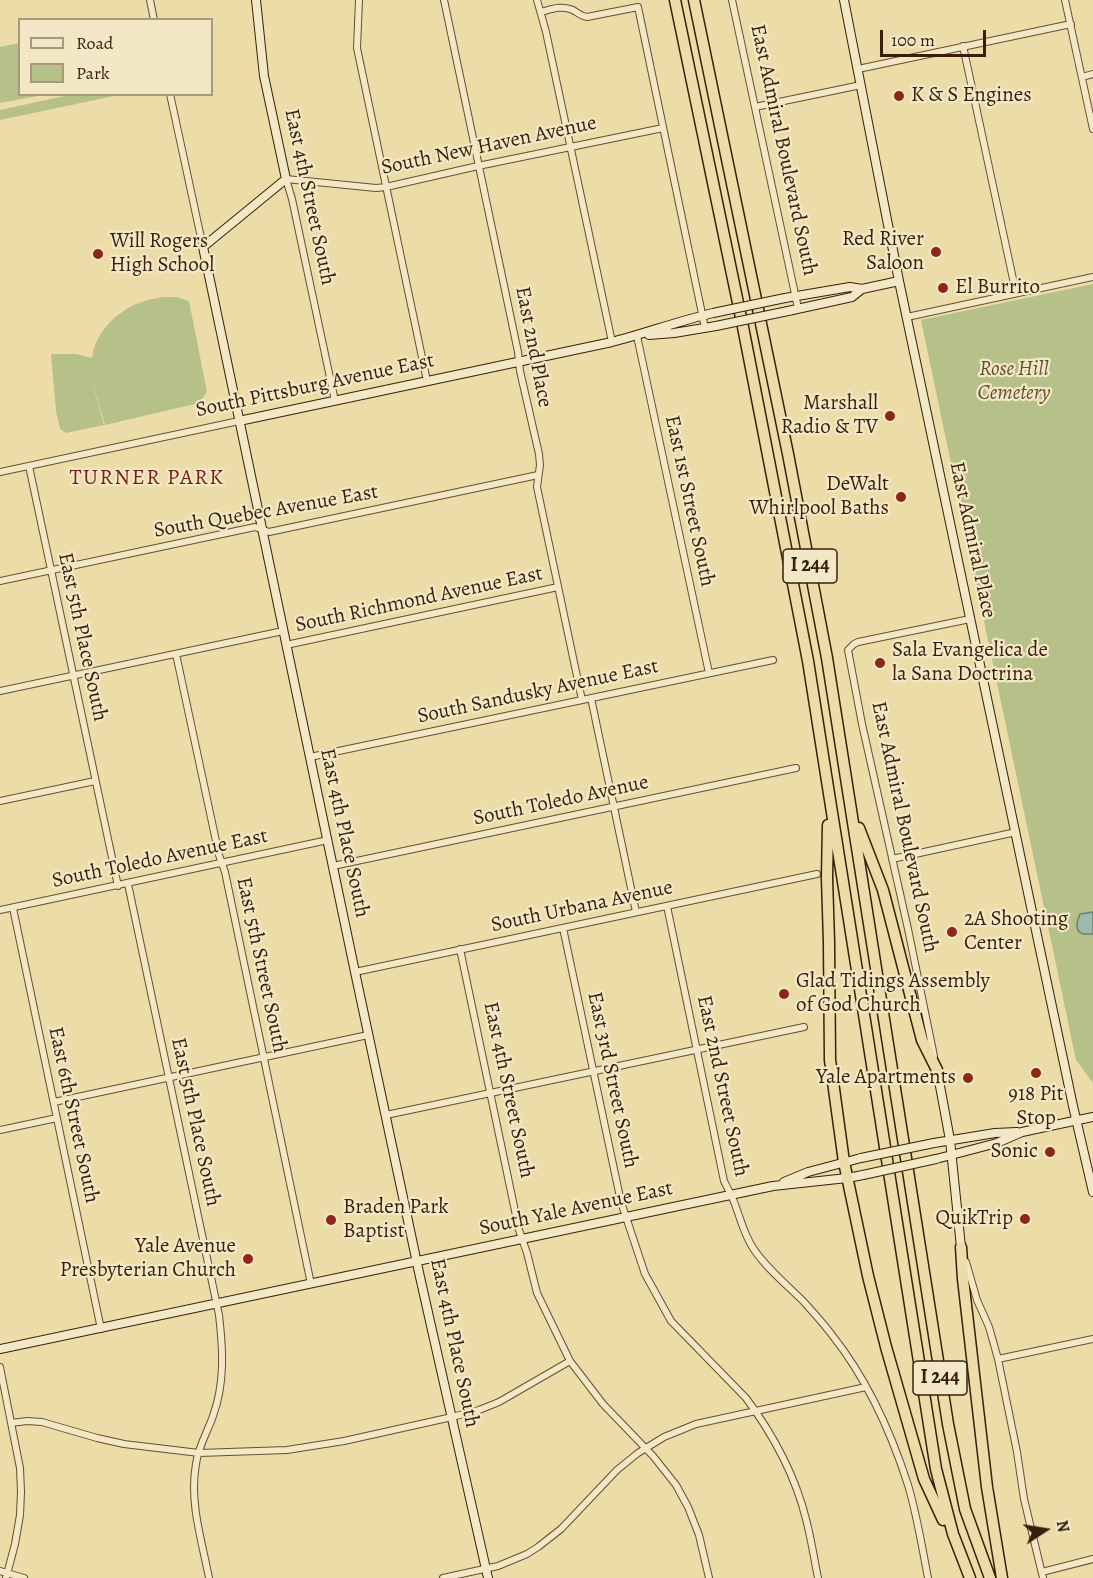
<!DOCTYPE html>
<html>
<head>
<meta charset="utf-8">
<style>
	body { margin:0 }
	#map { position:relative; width:1093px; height:1578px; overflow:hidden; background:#ecdca8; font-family:Alegreya,serif }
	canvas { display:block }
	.legend { position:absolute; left:18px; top:18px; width:195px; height:78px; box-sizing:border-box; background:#f3e8c6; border:2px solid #a9987b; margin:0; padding:8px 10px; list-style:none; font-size:18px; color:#391f0a }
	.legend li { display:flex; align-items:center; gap:12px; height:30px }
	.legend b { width:30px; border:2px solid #a9987b }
	.north { position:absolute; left:1015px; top:1500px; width:60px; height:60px; -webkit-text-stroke:4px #f3e8c6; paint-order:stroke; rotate:78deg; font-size:16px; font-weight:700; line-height:24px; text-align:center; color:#391f0a }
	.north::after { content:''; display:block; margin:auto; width:21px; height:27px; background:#391f0a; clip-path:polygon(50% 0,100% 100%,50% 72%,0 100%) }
	.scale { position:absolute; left:880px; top:30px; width:106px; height:27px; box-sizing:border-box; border:3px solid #391f0a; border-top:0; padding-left:8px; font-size:18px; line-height:21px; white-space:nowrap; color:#391f0a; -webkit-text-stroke:4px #f3e8c6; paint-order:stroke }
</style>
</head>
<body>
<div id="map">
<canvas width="1093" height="1578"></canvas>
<ul class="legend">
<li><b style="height:8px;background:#f3e8c6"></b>Road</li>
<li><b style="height:16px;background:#b6c089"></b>Park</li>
</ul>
<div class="north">N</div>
<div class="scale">100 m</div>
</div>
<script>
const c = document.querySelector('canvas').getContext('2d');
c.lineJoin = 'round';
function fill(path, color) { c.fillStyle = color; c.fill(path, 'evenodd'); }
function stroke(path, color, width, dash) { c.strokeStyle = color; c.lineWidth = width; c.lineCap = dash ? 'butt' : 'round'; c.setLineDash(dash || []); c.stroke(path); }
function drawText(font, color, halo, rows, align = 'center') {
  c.font = font + ' Alegreya,serif'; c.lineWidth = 4.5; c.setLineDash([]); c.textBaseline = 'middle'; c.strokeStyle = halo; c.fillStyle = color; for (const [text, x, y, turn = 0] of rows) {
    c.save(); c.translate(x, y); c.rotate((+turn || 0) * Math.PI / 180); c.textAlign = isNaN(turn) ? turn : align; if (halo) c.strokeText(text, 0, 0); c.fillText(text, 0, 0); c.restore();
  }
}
fill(new Path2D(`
	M19,43L20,94L43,95L0,103V47Z
	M74,94H113L114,96L0,120V110Z
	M1093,284V1083L1076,1060L921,320Z
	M164,297H176L189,301L207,392L199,403L105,425L91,378L104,425L66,433L60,429L56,411L51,354H76L92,358C95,331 120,308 145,301C151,299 157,298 164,297Z`), '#b6c089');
const water = new Path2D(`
	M1093,912V934C1090,934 1087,934 1083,934C1074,931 1077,920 1080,914Z`);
fill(water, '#99bbad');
stroke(water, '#737d6c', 1.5);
const street = new Path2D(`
	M150,0L154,20
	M359,0L357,48L427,381
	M444,0L518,352L520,371L539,454L540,465L537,487L582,700
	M537,0L546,32L612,342
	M732,0L798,308
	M1065,0L1093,129
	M541,12C552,9 562,5 573,10C578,13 581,16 587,17L638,7L705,328
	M963,46L1016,293
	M858,69L1071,24
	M1082,77L1093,74
	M170,94L203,247
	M755,107L861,85
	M907,317L1093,277
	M637,336L709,673
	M335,401L292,199L286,179L376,188L386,187L478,166L663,128
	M29,466L118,886
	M0,472L239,421
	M0,581L255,527L269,532L538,475
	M286,645L558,587
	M176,654L219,855L225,872L311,1284
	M0,691L283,631
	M591,698L636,912
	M310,757L773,660
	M0,801L95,781
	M892,859L1016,832
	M333,866L796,768
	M128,884L219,1315C223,1349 225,1383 213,1416C208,1431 198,1447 196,1464C189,1502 202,1541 209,1578
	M667,906L724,1181C729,1191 734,1200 737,1210C742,1224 745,1236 753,1248C766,1268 786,1284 803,1301C813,1312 823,1323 832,1335C867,1379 891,1432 908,1485C917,1515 922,1547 928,1578
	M13,908L101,1329
	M0,910L328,840
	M563,928L621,1202L645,1274L671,1321L746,1398C772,1433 795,1475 806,1519C811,1538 814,1558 818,1578
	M460,949L519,1230L527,1253L537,1293L570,1361L603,1404L653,1456L676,1485L688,1507L699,1535L709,1578
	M355,972L817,874
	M934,1056L908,929L862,724L848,650L854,644L858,642L970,619
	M54,1102L368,1035
	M386,1115L804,1027
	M0,1130L57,1118
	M966,1262L977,1300L989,1327L998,1359L1017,1452L1024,1499L1043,1578
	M998,1359L1093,1339
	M0,1367L20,1468L21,1492L20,1515L15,1544L6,1578
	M11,1423L27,1421L42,1422L97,1438L124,1444L199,1453L287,1450L344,1441L452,1417L479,1410L499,1402L570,1361
	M0,1571L24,1578
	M1042,1572L1093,1559
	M443,1578L498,1566L527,1554L538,1547L561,1529L617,1470L638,1453L664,1437L696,1424L866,1387`);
const secondary = new Path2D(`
	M256,0L264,76L286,179L203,247L355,972L420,1277L488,1578
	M844,0L899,281L1073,1106L1093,1192
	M785,298L850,287L862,289L899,281
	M788,311L852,297L862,289
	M649,335L674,333L716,326
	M239,421L612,342C646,333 679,321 713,313
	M937,1070L950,1140L961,1247
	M934,1143L995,1133L1017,1132
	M936,1159L997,1143L1022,1132L1093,1117
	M784,1182L808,1172L861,1158
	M0,1349L773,1186L847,1178L863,1175`);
const highway = new Path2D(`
	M675,0L743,327L808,661L936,1469L953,1534L970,1578
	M694,0L788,454L827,658L948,1424L965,1509L990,1578
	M828,825L827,878L829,943L830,1060L844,1162L868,1276L886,1347L924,1479L943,1520
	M859,828L883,890L922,1040L937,1070
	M961,1247L963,1279L987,1487L1002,1578`);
stroke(street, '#664e32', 8);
stroke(secondary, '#391f0a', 10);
stroke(highway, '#391f0a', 13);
stroke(street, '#f3e8c6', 6);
stroke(secondary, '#f3e8c6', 8);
stroke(highway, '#ecdca8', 10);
const secondaryBridge = new Path2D(`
	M713,313L785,298
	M716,326L788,311
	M861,1158L934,1143
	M863,1175L936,1159`);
stroke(secondaryBridge, '#391f0a', 10, []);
stroke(secondaryBridge, '#f3e8c6', 8);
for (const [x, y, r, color] of [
	[899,96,6,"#8f2418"],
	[936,252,6,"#8f2418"],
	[98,254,6,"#8f2418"],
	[943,288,6,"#8f2418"],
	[890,416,6,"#8f2418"],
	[901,497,6,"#8f2418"],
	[880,663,6,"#8f2418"],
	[952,932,6,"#8f2418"],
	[784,994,6,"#8f2418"],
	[1036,1073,6,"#8f2418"],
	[968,1078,6,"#8f2418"],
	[1050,1152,6,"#8f2418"],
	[1025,1219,6,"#8f2418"],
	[331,1220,6,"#8f2418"],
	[248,1259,6,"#8f2418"]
]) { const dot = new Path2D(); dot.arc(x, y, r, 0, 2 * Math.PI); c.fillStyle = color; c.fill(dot); stroke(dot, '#f3e8c6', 2); }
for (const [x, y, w] of [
	[810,566,54],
	[940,1378,54]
]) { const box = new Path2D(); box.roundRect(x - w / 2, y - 17, w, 34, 4.5); c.fillStyle = '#f3e8c6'; c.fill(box); stroke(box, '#391f0a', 1.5); }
drawText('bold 20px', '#391f0a', null, [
	["I 244",810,566],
	["I 244",940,1378]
]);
drawText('21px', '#391f0a', '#f3e8c6', [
	["K & S Engines",911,96],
	["Red River",924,240,"right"],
	["Saloon",924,264,"right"],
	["Will Rogers",110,242],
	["High School",110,266],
	["El Burrito",955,288],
	["Marshall",878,404,"right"],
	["Radio & TV",878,428,"right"],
	["DeWalt",889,485,"right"],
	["Whirlpool Baths",889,509,"right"],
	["Sala Evangelica de",892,651],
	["la Sana Doctrina",892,675],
	["2A Shooting",964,920],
	["Center",964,944],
	["Glad Tidings Assembly",796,982],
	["of God Church",796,1006],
	["Yale Apartments",956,1078,"right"],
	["918 Pit",1036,1095,"center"],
	["Stop",1036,1119,"center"],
	["Sonic",1038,1152,"right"],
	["Braden Park",343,1208],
	["Baptist",343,1232],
	["QuikTrip",1013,1219,"right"],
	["Yale Avenue",236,1247,"right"],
	["Presbyterian Church",236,1271,"right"]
], 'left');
drawText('21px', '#391f0a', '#f3e8c6', [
	["South New Haven Avenue",489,146,-12],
	["East Admiral Boulevard South",783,150,78],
	["East 4th Street South",309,197,78],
	["East 2nd Place",533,347,79],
	["South Pittsburg Avenue East",315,386,-12],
	["East 1st Street South",689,501,78],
	["South Quebec Avenue East",266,512,-10],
	["East Admiral Place",972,540,78],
	["South Richmond Avenue East",419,600,-12],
	["East 5th Place South",82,637,78],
	["South Sandusky Avenue East",538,692,-12],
	["South Toledo Avenue",561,801,-12],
	["East Admiral Boulevard South",904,827,78],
	["East 4th Place South",344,833,78],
	["South Toledo Avenue East",160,859,-12],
	["South Urbana Avenue",582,907,-12],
	["East 5th Street South",261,965,78],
	["East 3rd Street South",612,1080,78],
	["East 2nd Street South",722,1086,78],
	["East 4th Street South",508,1090,78],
	["East 6th Street South",73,1115,78],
	["East 5th Place South",195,1122,78],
	["South Yale Avenue East",576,1209,-12],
	["East 4th Place South",454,1343,78]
]);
drawText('italic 21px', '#5e4f30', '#f3e8c6', [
	["Rose Hill",1014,370],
	["Cemetery",1014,394]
]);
c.letterSpacing = '1.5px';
drawText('22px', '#7a1f14', '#f3e8c6', [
	["TURNER PARK",147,479]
]);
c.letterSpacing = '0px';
</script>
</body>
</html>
